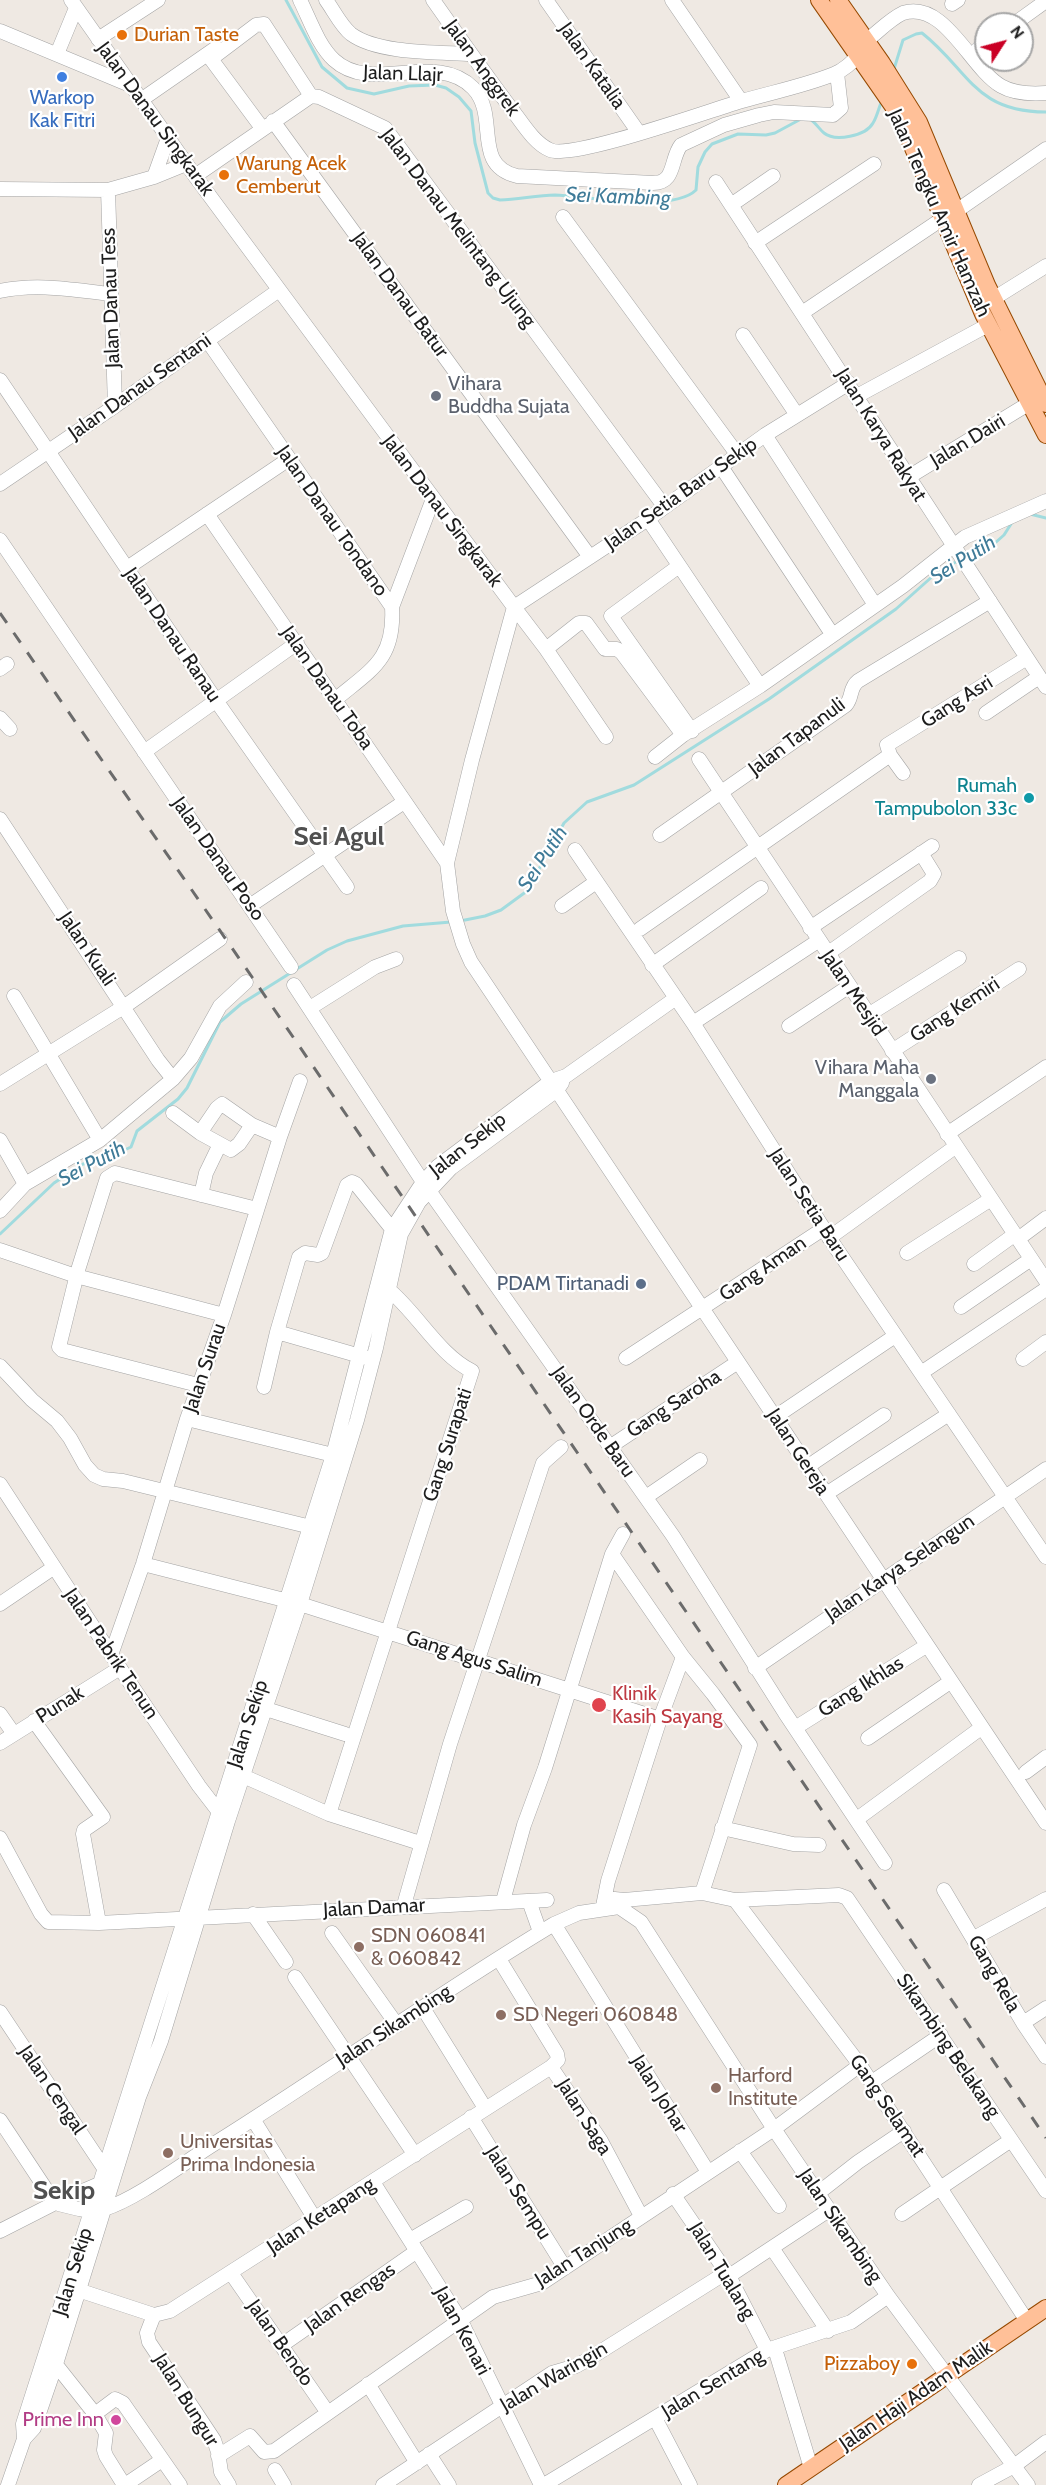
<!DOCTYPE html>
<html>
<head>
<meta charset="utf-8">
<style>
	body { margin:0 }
	#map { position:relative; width:1046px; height:2485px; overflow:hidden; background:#efe9e3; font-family:Cabin,sans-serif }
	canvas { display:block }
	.north { position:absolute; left:974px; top:12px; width:60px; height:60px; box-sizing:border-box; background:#fff; border:2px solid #a5a5a5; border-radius:50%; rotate:54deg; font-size:16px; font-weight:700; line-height:24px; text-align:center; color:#1d1d1d }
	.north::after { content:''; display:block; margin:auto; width:21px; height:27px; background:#ca0025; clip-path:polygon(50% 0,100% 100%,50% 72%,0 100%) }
</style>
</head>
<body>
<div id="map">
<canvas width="1046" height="2485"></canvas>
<div class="north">N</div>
</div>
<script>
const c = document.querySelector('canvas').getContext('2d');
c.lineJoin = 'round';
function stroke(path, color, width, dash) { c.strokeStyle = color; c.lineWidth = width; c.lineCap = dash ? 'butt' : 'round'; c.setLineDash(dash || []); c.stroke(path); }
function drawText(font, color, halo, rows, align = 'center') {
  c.font = font + ' Cabin,sans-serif'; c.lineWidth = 4.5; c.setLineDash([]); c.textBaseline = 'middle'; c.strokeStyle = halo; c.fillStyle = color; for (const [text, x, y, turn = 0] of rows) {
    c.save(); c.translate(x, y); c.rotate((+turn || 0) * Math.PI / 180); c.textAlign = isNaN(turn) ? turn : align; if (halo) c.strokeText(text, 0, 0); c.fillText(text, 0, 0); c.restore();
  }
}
stroke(new Path2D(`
	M286,0L322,67L347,88L374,94L409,86L435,85L446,88L459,97L471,111L475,143L488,193L493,198L500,200C518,200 536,195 555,195C587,196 673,213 696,190L698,167L705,152L712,144L738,134L766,135L775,133L801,119
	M894,69L903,40L916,34L922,33C969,70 974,112 1046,112
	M810,119C816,123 819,129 824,133C835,142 866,136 873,123C877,117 879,107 882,100
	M1030,514L1046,518
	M965,557L995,543L1004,535L1011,524
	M460,921L485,916L501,910L527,891L564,823L587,802L634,785L769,699L896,609L934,575L959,560
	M0,1234L54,1183L83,1164L103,1160L131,1147L137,1131L178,1099L187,1088L220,1022L241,1004L327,950L347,941L403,926L451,922`), '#a1dbde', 3);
const minor = new Path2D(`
	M71,0L195,176L514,607L472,760L447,863L453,911L463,944L471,962L1046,1823
	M300,0C310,20 318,45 334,60C372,95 435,50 473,88C500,116 471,165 517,176L653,183C676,183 670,159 681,145L724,125L759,115L774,112L833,115L841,108L837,73
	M326,0C334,11 341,26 351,34C378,54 438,52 471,54
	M433,0C459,37 485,74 513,111C523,124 534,143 550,150C572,160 711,110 742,101C773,92 804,86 834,74C844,70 851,63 859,55
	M546,0L639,133
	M672,0L741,101
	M952,4L958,0
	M1014,24L1046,1
	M0,31L130,85
	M98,39L158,0
	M866,41C878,32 890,19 903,13C945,0 970,68 1001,86C1013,93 1032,94 1046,93
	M978,49L986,44
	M57,54L76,8
	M141,100L216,48
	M273,121L590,557
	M262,128L211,59L256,25L264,24L311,96
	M195,176L311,96L319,97L385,128L664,506
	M154,177L168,138
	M716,182L1046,687
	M0,189L108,190L154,177L186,164
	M108,190L115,406
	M731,205L773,176
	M955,212L1046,149
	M563,217L737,454
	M755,243L874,164
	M0,291C38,283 73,290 111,294
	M993,299L1046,266
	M802,313L942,219
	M743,335L797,415
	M207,340L392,607C395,659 372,669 336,699
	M0,380L215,699L347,887
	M857,396L988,325
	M765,435L875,605
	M720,465L832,634
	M907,478L1028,404
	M0,484L115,406L279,290
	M207,514L447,863
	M648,519L760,686
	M0,540L291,967
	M679,566L611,616L692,731
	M127,568L289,459
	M392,607L433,499
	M546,649L579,623H586L605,649H617L622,653L683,735L760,686L903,586L965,537L1046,501
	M0,669L7,664
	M986,713L1039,677
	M0,718L10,729
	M606,737L546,649L514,607L648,519L765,435L849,383
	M144,752L297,643
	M655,757L683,735
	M699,759L1046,1281
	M903,773L890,755L887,745L1027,658
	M0,819L158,1060L173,1079
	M660,835L846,705C853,697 849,688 858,681L990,601
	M575,850L693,1023L836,1248L1046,1557
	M251,905L404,802
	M562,906L596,882
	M810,928L932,846
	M640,929L890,755
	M827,954L930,881L934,874L921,853
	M652,965L761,888
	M294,985L423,1182L673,1536L785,1713L885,1863
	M14,996L100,1140
	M310,1008L375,967L396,959
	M868,1015L959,958
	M693,1023L818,941
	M789,1026L848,987
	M892,1051L1019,969
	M0,1084L125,1006L220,939
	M173,1113L200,1133L231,1150L239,1144L252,1125
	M200,1133L217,1108L222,1104L252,1125L280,1137
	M947,1134L1046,1067
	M0,1140L25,1184
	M201,1195L206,1173L220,1144
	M0,1211L25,1184L100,1140L173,1079L191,1058L220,1006L246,982
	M829,1238L955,1147
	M1018,1239L1046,1218
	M0,1250L76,1276L224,1315
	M907,1253L991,1199
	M974,1264L1014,1235
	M961,1307L1031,1259
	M277,1332L299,1257L305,1253L318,1255L322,1253L347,1185L352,1182L356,1184L392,1229L399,1233
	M626,1358L823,1229
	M1023,1359L1046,1342
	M0,1366L32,1400L57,1421L70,1438L85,1465L94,1475L103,1479L123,1481L311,1527
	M921,1373L1046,1289
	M198,1385L62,1350L59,1347L78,1270L107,1178L115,1173L257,1209
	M264,1387L277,1332L367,1358
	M775,1417L895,1336
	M187,1419L333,1455
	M611,1446L738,1362
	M807,1467L884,1415
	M0,1484L120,1668L199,1786L222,1816
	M826,1494L949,1414
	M646,1497L700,1460
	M612,1554L623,1534
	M143,1564L300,1604L660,1719
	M0,1604L53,1568
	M111,1655L143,1564L187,1419L224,1315L280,1137L300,1081
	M755,1668L1046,1469
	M266,1709L345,1734
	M0,1714L14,1734
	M34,1721L103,1817L84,1830L83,1834L99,1923
	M795,1728L926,1646
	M868,1738L950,1682
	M0,1743L120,1668
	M1026,1772L1046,1757
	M243,1776L329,1814L420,1843
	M329,1814L472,1371C439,1355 418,1314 388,1289
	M857,1819L981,1728
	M722,1828L793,1844L819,1845
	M0,1838L41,1914L48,1922L99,1923L547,1900
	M944,1890L1023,2023L1046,2057
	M605,1898L624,1900L702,1893L735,1900L839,1895L847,1898L1046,2191
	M735,1900L860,2065L1027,2321
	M503,1901L524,1825L545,1768L612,1554L683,1657L713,1694L750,1745L702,1893
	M529,1901L540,1932
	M404,1905L450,1744L543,1463L561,1447
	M603,1906L608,1881L660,1719L683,1657
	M253,1914L286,1962
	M554,1924L708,2172
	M332,1933L397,2025
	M974,1938L1046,1899
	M499,1959L557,2054L558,2060L551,2067L601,2141L641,2216
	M295,1977L415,2155
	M423,2008L485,2108
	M0,2012L104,2168
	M1023,2023L1046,2008
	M872,2082L941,2035
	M471,2117L565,2268
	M253,2119L315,2219
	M0,2120L55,2203C70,2207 88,2213 104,2209C137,2199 186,2161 217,2142C330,2071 439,1993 554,1924L579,1913L619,1907L641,1922L774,2129L888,2296L1028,2485
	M740,2151L779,2206
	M373,2182L461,2321L541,2485
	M673,2194L729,2276L767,2350
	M817,2194L858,2162L904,2131
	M902,2214L1011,2140
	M0,2231L55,2203L104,2182
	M410,2240L466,2207
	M772,2248L828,2331
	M231,2273L328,2413
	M729,2276L829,2210
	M78,2290L154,2315L170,2311L551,2067
	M154,2315L147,2333L149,2342L214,2440L218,2452L221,2472L229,2485
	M282,2345L417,2251
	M775,2349L811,2468
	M53,2361L95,2414L106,2433L104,2450L106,2456L124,2485
	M368,2384L417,2463
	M95,2414L115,2399L123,2403L180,2485
	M655,2418L690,2485
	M24,2439L34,2428L56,2364L139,2097L161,2041L228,1821L300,1604L357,1420L376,1348L401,1234L419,1202L451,1168L557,1090L562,1083
	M429,2454L449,2485
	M218,2456L250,2436L264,2452L274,2451L493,2297L542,2283L774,2129L860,2065
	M275,2470L284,2485
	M8,2485L24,2439L23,2424L333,1455L392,1229L423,1182L438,1166L551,1081L566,1076L676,998
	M125,2485L162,2460
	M383,2485L552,2373L576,2366L587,2360L727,2272
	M544,2485L767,2350L851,2322L888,2296
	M979,2485L1014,2466L1046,2442`);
const major = new Path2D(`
	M819,0L899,115L983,314L1046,435
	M838,0L882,63L919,122L987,285L1046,404
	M786,2485L1046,2308`);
stroke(minor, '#a4a4a4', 15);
stroke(major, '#964900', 18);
stroke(minor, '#fff', 14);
stroke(major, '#ffc098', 16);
stroke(new Path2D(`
	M0,613L252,977L1046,2138`), '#6b6b6b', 3, [12, 12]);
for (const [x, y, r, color] of [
	[122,35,6,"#e8710a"],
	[62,77,6,"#3f7fe0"],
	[224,175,6,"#e8710a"],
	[436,396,6,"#6b7280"],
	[1029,798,6,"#0f9aa8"],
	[931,1079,6,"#6b7280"],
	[641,1284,6,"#5c6f8a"],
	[599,1705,8,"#e0444e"],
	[359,1947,6,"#8d6e63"],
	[501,2015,6,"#8d6e63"],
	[716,2088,6,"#8d6e63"],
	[168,2153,6,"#8d6e63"],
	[912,2364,6,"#e8710a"],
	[116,2420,6,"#d1479c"]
]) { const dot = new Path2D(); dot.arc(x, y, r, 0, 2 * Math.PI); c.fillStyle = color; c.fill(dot); stroke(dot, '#fff', 2); }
drawText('20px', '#c56008', '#fff', [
	["Durian Taste",134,35],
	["Warung Acek",236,164],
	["Cemberut",236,187],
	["Pizzaboy",900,2364,"right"]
], 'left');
drawText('20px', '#1d1d1d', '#fff', [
	["Jalan Katalia",592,66,55],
	["Jalan Anggrek",482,68,54],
	["Jalan Llajr",403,74,2],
	["Jalan Danau Singkarak",155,119,54],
	["Jalan Tengku Amir Hamzah",939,213,66],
	["Jalan Danau Melintang Ujung",458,228,53],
	["Jalan Danau Batur",400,295,54],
	["Jalan Danau Tess",111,298,-92],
	["Jalan Danau Sentani",140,387,-35],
	["Jalan Karya Rakyat",881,435,58],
	["Jalan Dairi",968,441,-31],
	["Jalan Setia Baru Sekip",681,494,-35],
	["Jalan Danau Singkarak",442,511,53],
	["Jalan Danau Tondano",332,521,55],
	["Jalan Danau Ranau",172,635,56],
	["Jalan Danau Toba",327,688,55],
	["Gang Asri",957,702,-32],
	["Jalan Tapanuli",797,737,-37],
	["Jalan Danau Poso",218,859,55],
	["Jalan Kuali",87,949,56],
	["Jalan Mesjid",853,993,56],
	["Gang Kemiri",955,1010,-33],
	["Jalan Sekip",468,1145,-38],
	["Jalan Setia Baru",809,1205,57],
	["Gang Aman",763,1269,-34],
	["Jalan Surau",205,1368,-71],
	["Gang Saroha",674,1404,-33],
	["Jalan Orde Baru",593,1422,55],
	["Gang Surapati",448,1445,-72],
	["Jalan Gereja",798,1452,57],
	["Jalan Karya Selangun",900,1568,-34],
	["Jalan Pabrik Tenun",111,1654,56],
	["Gang Agus Salim",474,1659,18],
	["Gang Ikhlas",861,1687,-32],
	["Punak",60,1705,-32],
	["Jalan Sekip",248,1724,-72],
	["Jalan Damar",374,1908,-3],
	["Gang Rela",994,1974,60],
	["Jalan Sikambing",394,2026,-33],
	["Sikambing Belakang",948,2046,56],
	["Jalan Cengal",52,2090,56],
	["Jalan Johar",659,2094,58],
	["Gang Selamat",887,2106,56],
	["Jalan Saga",584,2117,58],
	["Jalan Sempu",518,2193,58],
	["Jalan Ketapang",321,2216,-33],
	["Jalan Sikambing",840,2226,56],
	["Jalan Tanjung",584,2253,-32],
	["Jalan Tualang",722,2271,59],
	["Jalan Sekip",73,2272,-73],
	["Jalan Rengas",350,2298,-35],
	["Jalan Kenari",462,2331,62],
	["Jalan Bendo",280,2343,55],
	["Jalan Waringin",554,2377,-30],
	["Jalan Sentang",713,2384,-31],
	["Jalan Haji Adam Malik",916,2396,-34],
	["Jalan Bungur",186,2400,58]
]);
drawText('20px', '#366cbe', '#fff', [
	["Warkop",62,98],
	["Kak Fitri",62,121]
]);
drawText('20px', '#5b616d', '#fff', [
	["Vihara",448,384],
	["Buddha Sujata",448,407],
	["Vihara Maha",919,1068,"right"],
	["Manggala",919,1091,"right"]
], 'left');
drawText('20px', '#0d838f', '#fff', [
	["Rumah",1017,786],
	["Tampubolon 33c",1017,809]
], 'right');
drawText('20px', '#4e5e75', '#fff', [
	["PDAM Tirtanadi",629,1284]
], 'right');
drawText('20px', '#be3a42', '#fff', [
	["Klinik",612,1694],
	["Kasih Sayang",612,1717]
], 'left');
drawText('20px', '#785e54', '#fff', [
	["SDN 060841",371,1936],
	["& 060842",371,1959],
	["SD Negeri 060848",513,2015],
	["Harford",728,2076],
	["Institute",728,2099],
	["Universitas",180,2142],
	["Prima Indonesia",180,2165]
], 'left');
drawText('20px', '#b23c85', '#fff', [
	["Prime Inn",104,2420]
], 'right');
drawText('italic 21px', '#3f7b98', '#fff', [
	["Sei Kambing",618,197,2],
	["Sei Putih",963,560,-32],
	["Sei Putih",543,859,-57],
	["Sei Putih",92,1164,-28]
]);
drawText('bold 26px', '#505050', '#fff', [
	["Sei Agul",339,837],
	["Sekip",64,2191]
]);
</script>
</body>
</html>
